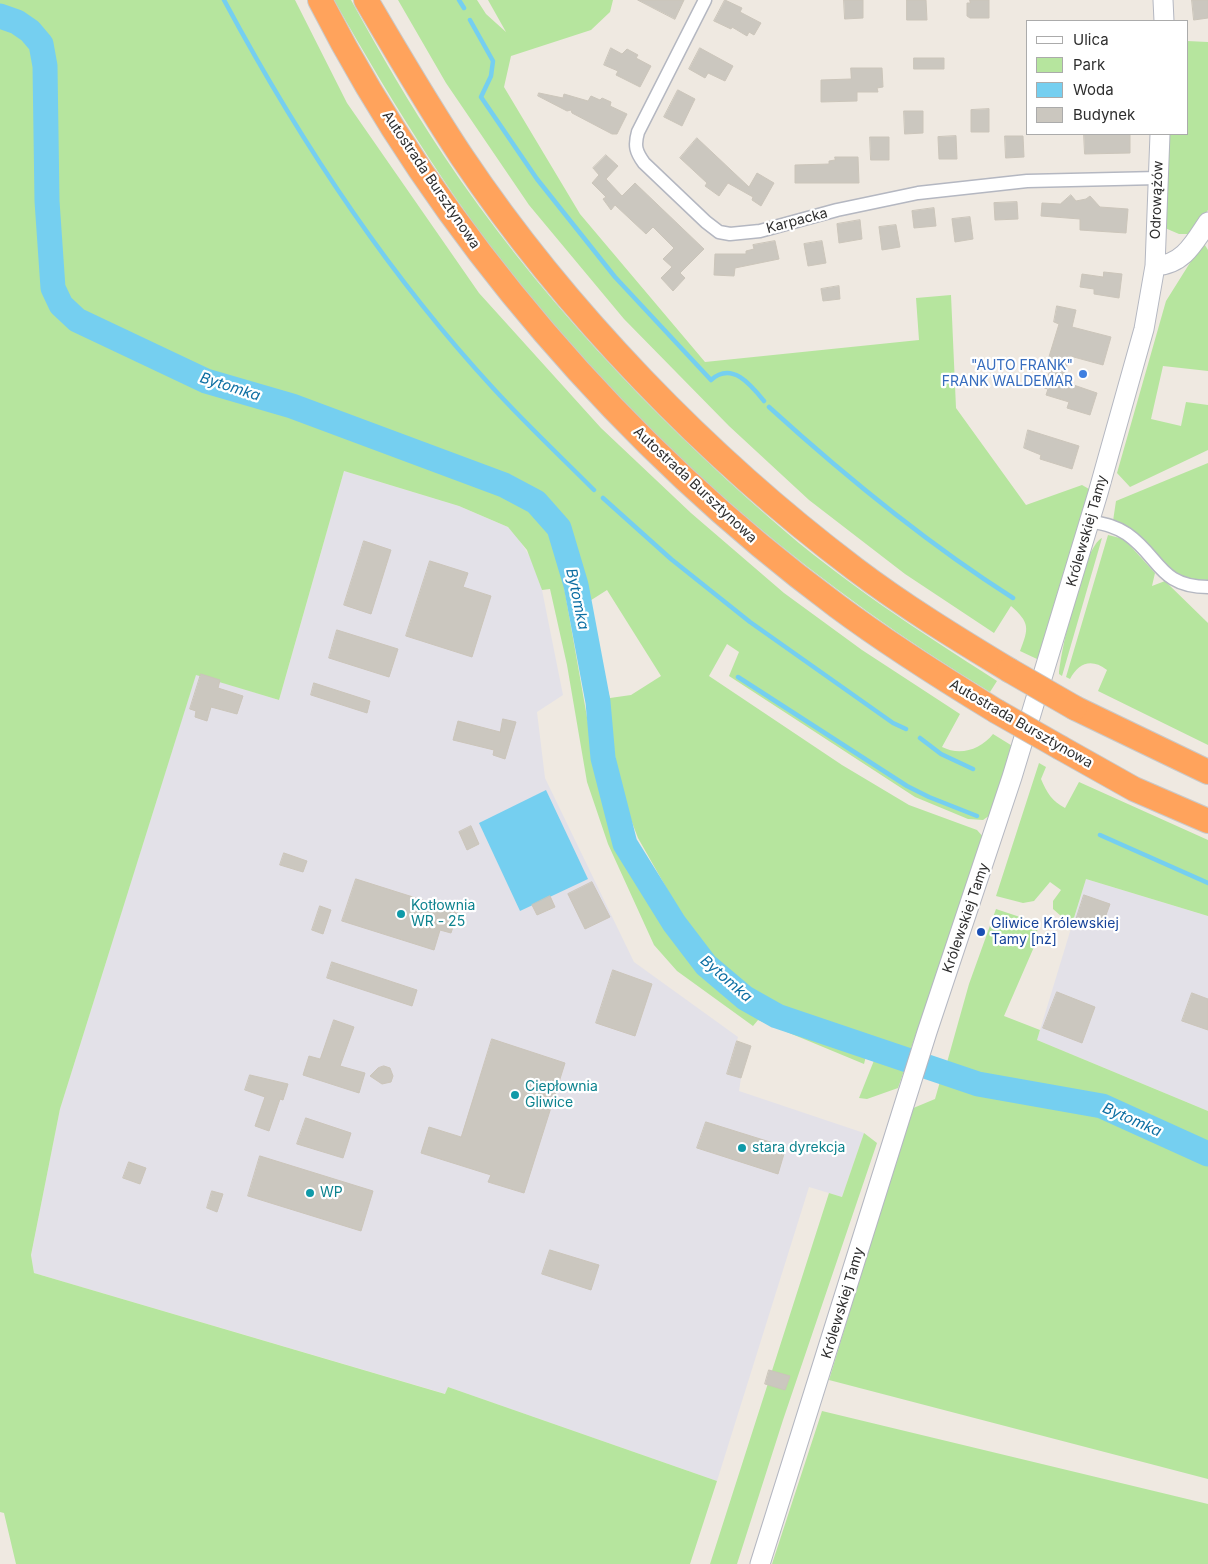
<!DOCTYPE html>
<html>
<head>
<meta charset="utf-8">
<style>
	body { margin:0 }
	#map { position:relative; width:1208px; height:1564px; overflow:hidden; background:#efe9e1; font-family:Inter,sans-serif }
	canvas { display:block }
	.legend { position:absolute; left:1026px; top:20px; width:162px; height:115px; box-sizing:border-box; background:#fff; border:1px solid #ababab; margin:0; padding:6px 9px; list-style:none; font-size:15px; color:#2e2e2e }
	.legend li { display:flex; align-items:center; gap:10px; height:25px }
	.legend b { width:25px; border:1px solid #ababab }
</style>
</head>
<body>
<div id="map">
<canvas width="1208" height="1564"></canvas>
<ul class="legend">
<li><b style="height:6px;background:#fff"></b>Ulica</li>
<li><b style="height:14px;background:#b6e59e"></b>Park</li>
<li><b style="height:14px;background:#75cff0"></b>Woda</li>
<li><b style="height:14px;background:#cbc7bf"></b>Budynek</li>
</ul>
</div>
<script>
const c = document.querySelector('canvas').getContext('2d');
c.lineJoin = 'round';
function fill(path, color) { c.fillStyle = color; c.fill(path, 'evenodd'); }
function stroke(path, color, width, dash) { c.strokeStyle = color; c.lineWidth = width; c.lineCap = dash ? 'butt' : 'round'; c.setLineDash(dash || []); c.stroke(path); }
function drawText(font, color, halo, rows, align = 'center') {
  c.font = font + ' Inter,sans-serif'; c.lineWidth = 4.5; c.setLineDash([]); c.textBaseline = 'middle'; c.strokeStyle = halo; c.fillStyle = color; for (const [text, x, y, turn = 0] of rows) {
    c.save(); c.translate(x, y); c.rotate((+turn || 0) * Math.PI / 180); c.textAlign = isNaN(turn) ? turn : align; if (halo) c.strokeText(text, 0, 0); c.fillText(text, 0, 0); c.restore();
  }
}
fill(new Path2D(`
	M344,471L459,506L508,527L517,536L533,562L542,590L563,695L537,712L545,778L634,962L738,1037L727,1074L741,1078L739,1091L864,1133L842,1197L809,1187L717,1481L448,1387L446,1394L34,1273L31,1255L60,1109L196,674L279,700Z
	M1086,879L1208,916V1111L1037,1040Z`), '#e3e1e8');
fill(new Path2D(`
	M0,0H295L347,103L479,293L601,428L691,513L784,593L862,650L960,714L942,747C960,756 980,750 993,734L1014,747L993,813L983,820L968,819L915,797L729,676L739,652L727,644L709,676L842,765L909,805L977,830L985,839L910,1051L789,1014L765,1002L722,970L692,933L638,838L620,791L610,721L595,666L600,663L610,698L631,695L661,676L607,590L585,604L583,581L564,587L596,768L619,845L677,940L716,985L763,1015L867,1052L864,1064L758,1020L753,1026L677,971L654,945L608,844L587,782L567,665L550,589L542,590L527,550L508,527L459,506L344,471L279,700L196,675L60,1109L31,1255L34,1273L445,1394L448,1387L717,1481L690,1564H16L4,1513L0,1512Z
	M334,0H351C380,53 410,105 444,156C534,291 649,413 772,520C841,581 919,631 997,681L990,692C821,590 668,462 541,311C461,215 395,108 334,0Z
	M398,0H477L486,14L506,32L488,0H613L610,12L591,30L511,56L504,87L580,214L705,362L919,340L916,298L951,295L956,408L1026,505L1082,485L1089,489L1048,644L1037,659L1020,651C1029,628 1030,623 1011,606L994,633L905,574L809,500L729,426L624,319L529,205L446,83Z
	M1187,41L1208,42V210L1192,234H1179L1165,228L1168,134H1187Z
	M1203,242L1208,250V371L1163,366L1151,419L1181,426L1186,402L1208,405V450L1130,487L1117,473L1166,301Z
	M1208,463V580L1190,579L1172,571L1113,521L1116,501Z
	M1108,535L1124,539L1155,573L1152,586L1165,581L1208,623V745L1098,691L1107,670C1091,658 1079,663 1070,679L1066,677Z
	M1102,538L1062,676L1059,674C1061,650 1083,547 1102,538Z
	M1039,763L1046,767L1041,779C1047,793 1052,801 1065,808L1079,782L1208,840V916L1086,879L1073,921L1061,916L1053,909V901L1061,890L1050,882L1034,901L1023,903L996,896Z
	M996,909L1032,921L1038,927L1034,947L1004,1016L1040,1030L1037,1040L1208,1111V1145L1170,1126L1095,1094L991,1076L946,1066L969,984Z
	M877,1053L906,1065L898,1088L867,1099L859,1098Z
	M941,1078L970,1092L1104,1112L1208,1165V1479L829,1380L911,1109L935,1099Z
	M864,1133L877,1143L783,1420L737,1564H710L829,1193L842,1197Z
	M822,1411L1208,1504V1564H772Z`), '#b6e59e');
fill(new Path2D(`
	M546,790L588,879L520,911L479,823Z`), '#75cff0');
stroke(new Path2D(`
	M224,0C298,138 386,272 493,388C525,423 560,456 594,490
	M459,0L464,8
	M470,20L493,61L491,76L481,97L537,179L615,277L711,380C732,361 751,385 764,401
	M769,407C846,477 925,542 1013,598
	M603,498L671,559L750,622L893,723L906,729
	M738,677L907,786L929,797L977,816
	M920,738L941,754L973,769
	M1100,835L1208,883`), '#75cff0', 4.5);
stroke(new Path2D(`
	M0,16L17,22L30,31L41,44L45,66L47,201L53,288L61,305L77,320L206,381L292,406L504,485L536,502L559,528L576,585L598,702L603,758L625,844L674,923L706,965L745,998L777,1016L978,1084L1102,1106L1208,1154`), '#75cff0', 25);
const building = new Path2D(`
	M638,0H684L675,19Z
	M725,0L742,8L740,12L761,23L754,35L749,32L747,36L732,27L731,29L714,21Z
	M844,0H863V18L845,19Z
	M907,0H926L927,20H907Z
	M970,0H989V18H970L967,16V3H970Z
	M1192,0H1208V18L1194,20Z
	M611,48L622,54L627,49L638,55L636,58L651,66L640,87L616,75L618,71L604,65Z
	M700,48L733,66L725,81L708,73L705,78L689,69Z
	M914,58H944V69H914Z
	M851,68H882L883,87L877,88L878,92H857V101L821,102V80L851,79Z
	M678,90L695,99L682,126L664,117Z
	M539,93L563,98L564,94L588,101L591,96L600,100L602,98L611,102L610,106L627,114L617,134H612L572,113L571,110L567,111L538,96Z
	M989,109V132H971V110Z
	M904,111H923V133L905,134Z
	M1084,134H1130V153L1085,154Z
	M956,136L957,159H939L938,137Z
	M1005,136H1023L1024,157L1006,158Z
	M870,137H889V160H871Z
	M697,138L749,187L757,173L774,183L761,206L752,200L753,197L728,183L719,196L705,186L707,183L680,158Z
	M606,155L618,166L606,179L622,196L635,183L704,249L680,273L685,278L673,291L661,278L672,267L663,259L674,248L653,227L646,234L615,205L611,210L603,199L606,197L592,183L599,175L593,168Z
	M835,157H858L859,183H795V165L829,164V161L835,160Z
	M1071,195L1076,201L1086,199L1090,196L1100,207L1128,209L1126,233L1080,230V219L1041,216L1042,203L1060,204Z
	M1017,202L1018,219L995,220L994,203Z
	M934,208L936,226L914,228L912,211Z
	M970,217L973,239L955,242L952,219Z
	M860,220L862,239L839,243L837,224Z
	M896,225L900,247L882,250L879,227Z
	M775,241L779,259L735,268L734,276L714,275L715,254H746V251L754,249L753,245Z
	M822,241L826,263L808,266L804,244Z
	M1104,272L1122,274L1119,298L1094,294V289L1080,287L1082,274L1103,277Z
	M839,286L840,299L823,301L821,289Z
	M1057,306L1076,310L1072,327L1111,337L1103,365L1070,356L1062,381L1097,393L1090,415L1067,408L1069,402L1046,395L1048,389L1044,388L1053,361L1048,360L1059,324L1054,322Z
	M1028,430L1079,446L1072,469L1040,459L1041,455L1024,448Z
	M364,541L391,550L371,614L344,605Z
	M430,561L468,573L463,587L491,596L472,657L406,636Z
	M337,630L398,649L389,677L329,658Z
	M201,674L220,680L218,688L243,696L237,714L211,707L207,721L195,717L196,711L190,709Z
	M314,683L370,701L367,713L311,695Z
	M503,719L516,722L505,759L493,755L494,750L453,740L458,721L500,732Z
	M471,826L479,844L467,850L459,832Z
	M284,853L307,861L303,872L280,865Z
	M356,879L435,904L436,900L459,908L451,933L440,930L434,950L342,921Z
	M592,882L610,917L585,929L568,894Z
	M1084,895L1110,904L1101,929L1076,920Z
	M550,896L555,907L537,915L532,905Z
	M320,906L331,910L323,934L312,930Z
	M332,962L417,990L412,1006L327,978Z
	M613,970L652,984L635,1036L596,1023Z
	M1057,992L1095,1007L1082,1043L1043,1028Z
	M1192,993L1208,999V1030L1182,1021Z
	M334,1020L354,1027L340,1066L365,1073L359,1093L303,1075L309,1056L320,1059Z
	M492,1039L565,1063L524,1193L488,1182L491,1175L421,1153L429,1127L461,1137Z
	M737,1041L751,1046L741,1078L727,1074Z
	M384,1066L390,1068L393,1076L391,1082L382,1084L370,1076L378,1068Z
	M250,1075L288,1084L283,1100L280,1099L269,1131L255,1126L265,1097L245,1090Z
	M306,1118L351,1133L343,1158L297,1144Z
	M706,1122L786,1147L778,1174L697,1148Z
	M260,1156L373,1191L361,1231L248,1196Z
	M129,1162L146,1168L140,1184L123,1178Z
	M212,1191L223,1194L217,1212L207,1208Z
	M550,1250L599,1265L591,1290L542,1274Z
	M769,1370L790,1376L785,1390L765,1384Z`);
fill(building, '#cbc7bf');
stroke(building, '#cbc5ba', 1);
const street = new Path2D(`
	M705,0L638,132C634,146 636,152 644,163L706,222L719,232L730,234L760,231L837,210L918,193L1027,181L1158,178
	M1090,521C1104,524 1115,526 1127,534C1160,557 1159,587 1208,587`);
const secondary = new Path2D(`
	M1163,0L1164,21
	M1155,266C1183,265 1194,243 1208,222
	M760,1564L927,1032L1012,777L1098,493L1144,329L1155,266L1160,134`);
const highway = new Path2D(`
	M320,0C439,234 627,450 837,606C888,644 942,678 996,711
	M366,0C397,53 428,106 462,157C565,311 708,458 855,569C904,606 956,638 1009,670
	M1075,708L1208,772
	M1061,748L1134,789L1208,821`);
stroke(street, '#b4b7c1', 15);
stroke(secondary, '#b4b7c1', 21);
stroke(highway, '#c9c9c9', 26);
stroke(street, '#fff', 12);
stroke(secondary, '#fff', 19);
stroke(highway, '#ffa35c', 24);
const highwayBridge = new Path2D(`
	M1009,670L1075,708
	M996,711L1061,748`);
stroke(highwayBridge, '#c9c9c9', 26, []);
stroke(highwayBridge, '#ffa35c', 24);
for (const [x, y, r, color] of [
	[1083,374,5,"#3f7fe0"],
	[401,914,5,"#0f9aa8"],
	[981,932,5,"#1a4fb4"],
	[515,1095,5,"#0f9aa8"],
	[742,1148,5,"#0f9aa8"],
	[310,1193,5,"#0f9aa8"]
]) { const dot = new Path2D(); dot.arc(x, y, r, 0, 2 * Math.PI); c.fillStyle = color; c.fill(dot); stroke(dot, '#fff', 2); }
drawText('14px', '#2e2e2e', '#fff', [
	["Autostrada Bursztynowa",431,180,56],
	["Odrowążów",1157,200,-88],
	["Karpacka",797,221,-15],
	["Autostrada Bursztynowa",695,485,43],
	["Królewskiej Tamy",1087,531,-74],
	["Autostrada Bursztynowa",1021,724,30],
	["Królewskiej Tamy",966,918,-71],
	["Królewskiej Tamy",843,1303,-73]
]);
drawText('14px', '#366cbe', '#fff', [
	["\"AUTO FRANK\"",1073,366],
	["FRANK WALDEMAR",1073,382]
], 'right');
drawText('14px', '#0d838f', '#fff', [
	["Kotłownia",411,906],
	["WR - 25",411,922],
	["Ciepłownia",525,1087],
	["Gliwice",525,1103],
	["stara dyrekcja",752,1148],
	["WP",320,1193]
], 'left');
drawText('14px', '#164399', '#fff', [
	["Gliwice Królewskiej",991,924],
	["Tamy [nż]",991,940]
], 'left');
drawText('italic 15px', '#0d6fa3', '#fff', [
	["Bytomka",230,387,18],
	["Bytomka",577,599,78],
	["Bytomka",726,979,41],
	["Bytomka",1132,1120,24]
]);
</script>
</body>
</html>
